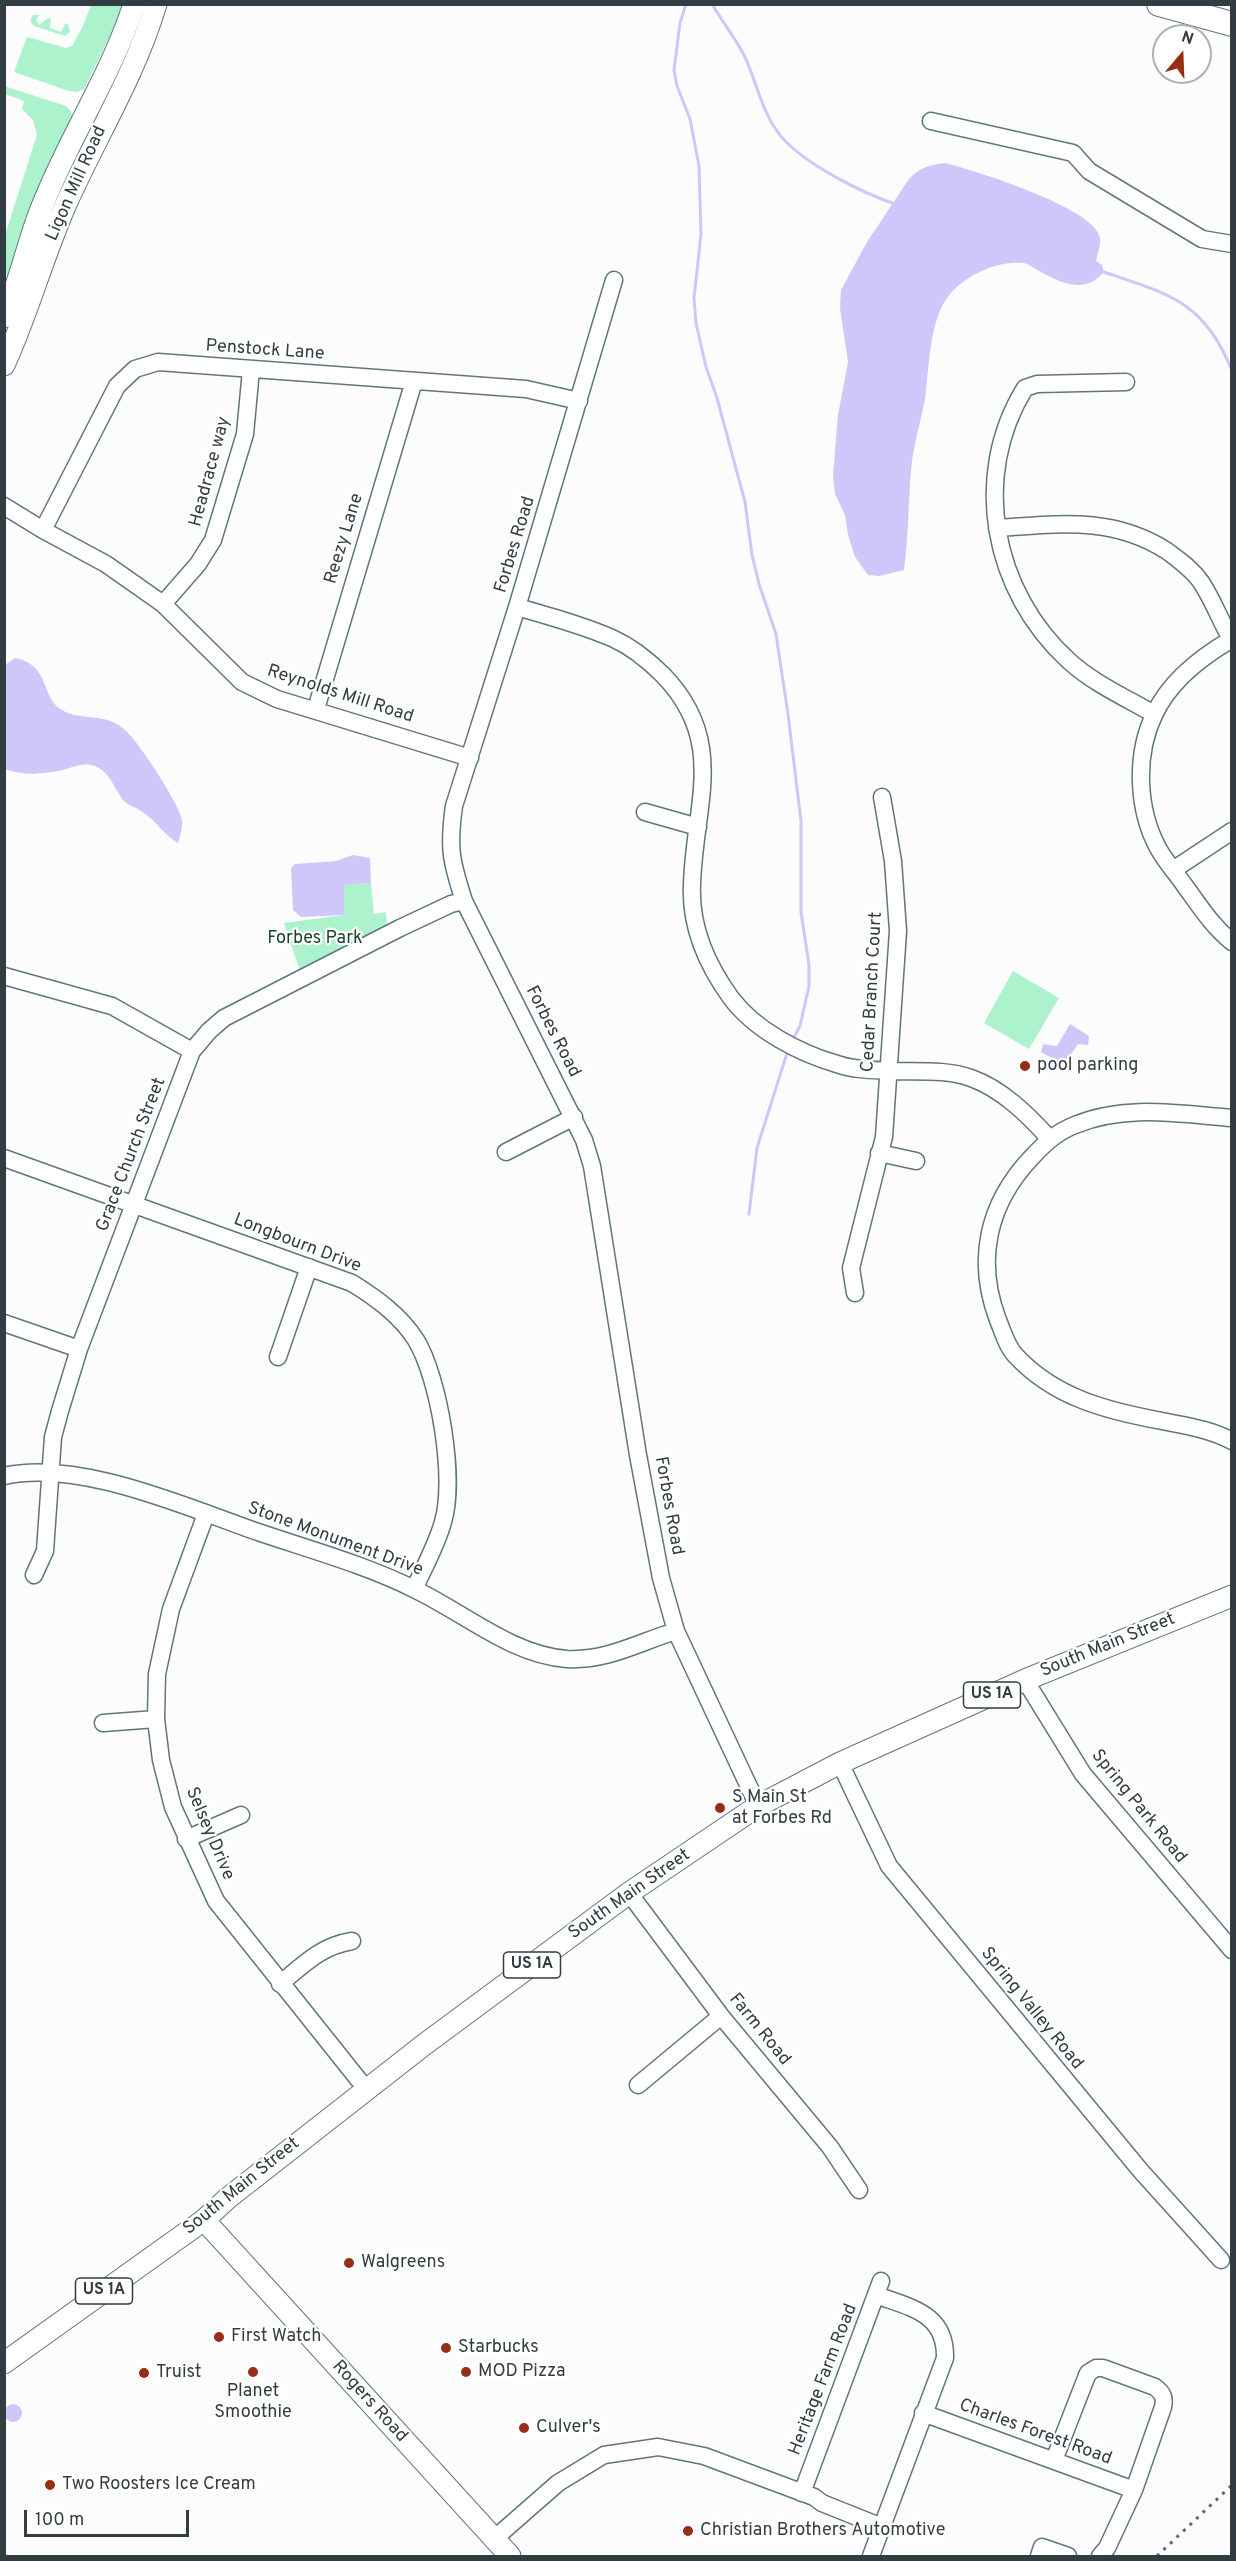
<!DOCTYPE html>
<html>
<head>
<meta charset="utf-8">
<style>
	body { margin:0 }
	#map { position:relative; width:1236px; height:2561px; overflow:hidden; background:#fcfcfc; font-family:Overpass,sans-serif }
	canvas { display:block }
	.frame { position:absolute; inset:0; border:6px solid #323d42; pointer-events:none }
	.north { position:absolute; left:1152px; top:24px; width:60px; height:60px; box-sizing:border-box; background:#fff; border:2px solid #adb1b3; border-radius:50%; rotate:19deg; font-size:16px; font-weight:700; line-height:24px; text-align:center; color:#323d42 }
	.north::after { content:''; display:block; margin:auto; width:21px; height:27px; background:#962d17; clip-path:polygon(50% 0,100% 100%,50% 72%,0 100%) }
	.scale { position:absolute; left:24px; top:2510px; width:165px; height:27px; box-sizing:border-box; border:3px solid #323d42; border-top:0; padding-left:8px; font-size:18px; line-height:21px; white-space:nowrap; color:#323d42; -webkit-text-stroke:4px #fff; paint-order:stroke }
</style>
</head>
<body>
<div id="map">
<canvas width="1236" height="2561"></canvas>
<div class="frame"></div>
<div class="north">N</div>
<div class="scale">100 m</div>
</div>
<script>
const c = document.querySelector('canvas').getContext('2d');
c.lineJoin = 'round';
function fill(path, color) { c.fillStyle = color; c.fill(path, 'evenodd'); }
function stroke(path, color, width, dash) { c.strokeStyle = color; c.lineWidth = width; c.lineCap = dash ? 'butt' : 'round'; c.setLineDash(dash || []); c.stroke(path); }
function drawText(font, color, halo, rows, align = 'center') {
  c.font = font + ' Overpass,sans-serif'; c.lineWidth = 4.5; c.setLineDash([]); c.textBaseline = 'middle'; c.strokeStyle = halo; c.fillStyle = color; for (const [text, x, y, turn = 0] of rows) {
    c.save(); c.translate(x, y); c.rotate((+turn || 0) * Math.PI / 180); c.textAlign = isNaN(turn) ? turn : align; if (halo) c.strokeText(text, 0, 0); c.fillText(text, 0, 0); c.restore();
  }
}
fill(new Path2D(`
	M91,5H125L84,89L76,92L69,91L14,72L27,37L66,48L72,46L82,28Z
	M33,15H40L36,20L39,25L48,18L51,19L50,28L61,32L65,24H68L70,32L65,36L34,26L30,21Z
	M4,86L66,106L71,111L73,118L5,299V235L37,135L33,120L22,109L24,101L5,94Z
	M371,883L374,914L386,912L387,926L300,971L284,923L344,915V885Z
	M1013,971L1059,998L1029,1049L984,1023Z`), '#acf3cd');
fill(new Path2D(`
	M945,163C973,170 1096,208 1100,238C1101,244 1097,254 1096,261L1102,265L1104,272C1086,293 1065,285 1043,273C1036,270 1030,264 1023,263C995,260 959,278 945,301C929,327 929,370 925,399C921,420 915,440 912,461C908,497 909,534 904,570L879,576L868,575L855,557L848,535L845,515L835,494L833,476L838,415L848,362L840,308L841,290L867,242L909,179C920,167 930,165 945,163Z
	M15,658C51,665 40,697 62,710C76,719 95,715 110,721C116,723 122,727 126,731C138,741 180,805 182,820C183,827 180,836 178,843C164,835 157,822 144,813C138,808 129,806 124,801C114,789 111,773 95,766C83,762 74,767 63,770C44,774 23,776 5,769V665Z
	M353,855L370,858L371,883L344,885V915L301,917L293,910L291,868L295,864L336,861Z
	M1070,1024L1089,1036L1088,1045L1078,1044L1064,1065L1041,1052L1043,1044L1057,1046Z
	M4 2413a9 9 0 1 1 18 0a9 9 0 1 1-18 0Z`), '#d0c6fa');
stroke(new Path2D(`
	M686,4L680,23L674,70L677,86L690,119L699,166L701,234L694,298L696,323L706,367L717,398L745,502L752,555L759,584L776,634L788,714L801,821V912L809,965V986L800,1026L793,1039
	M712,4C722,21 735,38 744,55C756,80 761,109 777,131C797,161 864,194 898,205
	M1101,271C1168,294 1204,300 1232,371
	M749,1214L757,1148L788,1050`), '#d0c6fa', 3);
const minor = new Path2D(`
	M931,121L1073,153L1089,171L1202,239L1232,244
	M614,280L517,607L454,806C448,848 451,861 464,901L584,1140L592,1166L638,1455L661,1578L676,1631L758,1806
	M1126,382L1037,384L1025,388C970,477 993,592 1069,661C1093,683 1126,698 1154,714
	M4,506L43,530L106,564L163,604L242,682L277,699L470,758
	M997,528C1059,524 1112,516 1167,551C1179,560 1192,569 1201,582C1213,600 1220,620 1231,639
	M43,530L117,386L135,369L158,362L526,389L579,401
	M163,604L198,564L213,540L245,434L251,370
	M517,607C549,616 582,625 612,638C632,647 648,660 663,675C728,742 694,805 692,885C690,926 707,965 731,998C755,1030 799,1053 837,1064C853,1070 873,1070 891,1071C917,1072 946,1069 971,1078C1002,1089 1028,1115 1049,1138
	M1232,639C1201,657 1169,682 1154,715C1135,755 1137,809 1158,848C1165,861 1176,873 1185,886C1199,905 1212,926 1232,942
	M316,709L414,381
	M645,812L698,827
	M1173,870L1232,831
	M4,976L112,1006L192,1051
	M1232,1118C1179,1114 1125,1104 1075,1125C1057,1132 1045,1143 1032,1157C988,1203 975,1260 998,1320C1003,1332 1007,1347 1016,1356C1055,1398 1108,1411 1162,1421C1186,1426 1210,1429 1232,1441
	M506,1152L574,1117
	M879,1153L916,1161
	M4,1158L352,1283C376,1298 400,1315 416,1340C439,1378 456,1478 443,1522C437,1544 424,1568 414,1589
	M855,1293L851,1268L884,1137L898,931L893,861L882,797
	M4,1323L79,1349
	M278,1357L309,1267
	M4,1476C79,1459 186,1507 258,1532C311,1550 366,1565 416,1590C464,1613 512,1655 567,1659C608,1661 639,1642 676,1631
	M206,1514L171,1609L157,1674L156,1719L161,1760L173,1807L216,1901L366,2089
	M34,1575L45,1551L53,1437L60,1411L79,1349L192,1051L209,1031L224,1018L400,928L451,904L464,901
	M1025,1680L1083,1774L1232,1950
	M103,1723L156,1719
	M840,1763L889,1866L1140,2170L1221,2260
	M186,1839L241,1815
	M629,1893L721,2016L830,2147L859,2190
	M280,1984C304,1964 321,1946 352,1941
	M638,2085L721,2016
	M923,2413L1134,2490
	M1054,2460L1088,2373L1096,2368H1103L1155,2387C1163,2393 1165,2398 1163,2407L1134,2490L1107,2548L1100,2556
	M802,2493L881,2281
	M494,2539L558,2483L604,2455L658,2447L704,2456L814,2497L822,2503L882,2527
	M871,2556L945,2358C946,2313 911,2308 876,2295
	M1039,2556L1042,2547L1068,2556`);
const major = new Path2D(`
	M4,317C20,282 27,244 41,209C68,139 111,76 134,4
	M4,365C28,313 43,256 66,204C96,137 135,75 156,4
	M204,2220L510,2556
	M4,2363L204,2220L228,2198L425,2044L629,1893L758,1806L840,1763L1025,1680L1232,1596`);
const highway = new Path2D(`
	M1159,4L1232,24`);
stroke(minor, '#5d7681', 19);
stroke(major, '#5d7681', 23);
stroke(highway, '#5d7681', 26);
stroke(minor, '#fff', 16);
stroke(major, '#fff', 21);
stroke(highway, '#fff', 24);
stroke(new Path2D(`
	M1157,2556L1232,2485`), '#5d666a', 3, [3, 6]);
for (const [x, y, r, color] of [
	[1025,1066,6,"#962d17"],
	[720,1808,6,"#962d17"],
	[349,2263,6,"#962d17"],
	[219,2337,6,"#962d17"],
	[446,2348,6,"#962d17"],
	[253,2372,6,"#962d17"],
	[466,2372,6,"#962d17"],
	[144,2373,6,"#962d17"],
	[524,2428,6,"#962d17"],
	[50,2485,6,"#962d17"],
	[688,2531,6,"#962d17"]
]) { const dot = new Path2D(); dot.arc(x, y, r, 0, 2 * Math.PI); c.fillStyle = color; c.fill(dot); stroke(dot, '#fff', 2); }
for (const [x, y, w] of [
	[992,1695,57],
	[532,1965,57],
	[104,2291,57]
]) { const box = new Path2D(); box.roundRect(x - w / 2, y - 13, w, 26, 4.5); c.fillStyle = '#fff'; c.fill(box); stroke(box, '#323d42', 1.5); }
drawText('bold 16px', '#323d42', null, [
	["US 1A",992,1695],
	["US 1A",532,1965],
	["US 1A",104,2291]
]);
drawText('18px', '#323d42', '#fff', [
	["Ligon Mill Road",77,184,-66],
	["Penstock Lane",265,351,4],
	["Headrace way",211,472,-75],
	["Reezy Lane",345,539,-73],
	["Forbes Road",516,545,-73],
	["Reynolds Mill Road",340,695,18],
	["Cedar Branch Court",873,992,-87],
	["Forbes Road",552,1032,63],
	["Grace Church Street",132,1155,-69],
	["Longbourn Drive",297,1244,21],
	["Forbes Road",668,1506,80],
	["Stone Monument Drive",335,1540,20],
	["South Main Street",1108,1646,-22],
	["Spring Park Road",1138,1807,51],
	["Selsey Drive",209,1834,67],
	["South Main Street",630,1895,-35],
	["Spring Valley Road",1031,2009,51],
	["Farm Road",759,2030,51],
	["South Main Street",242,2187,-39],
	["Heritage Farm Road",824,2380,-69],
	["Rogers Road",369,2402,48],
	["Charles Forest Road",1035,2433,20]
]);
drawText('18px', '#194530', '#fff', [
	["Forbes Park",315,939]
]);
drawText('18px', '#323d42', '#fff', [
	["pool parking",1037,1066],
	["S Main St",732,1798],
	["at Forbes Rd",732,1819],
	["Walgreens",361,2263],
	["First Watch",231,2337],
	["Starbucks",458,2348],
	["MOD Pizza",478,2372],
	["Truist",156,2373],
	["Planet",253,2392,"center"],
	["Smoothie",253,2413,"center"],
	["Culver's",536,2428],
	["Two Roosters Ice Cream",62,2485],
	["Christian Brothers Automotive",700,2531]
], 'left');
</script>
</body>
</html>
